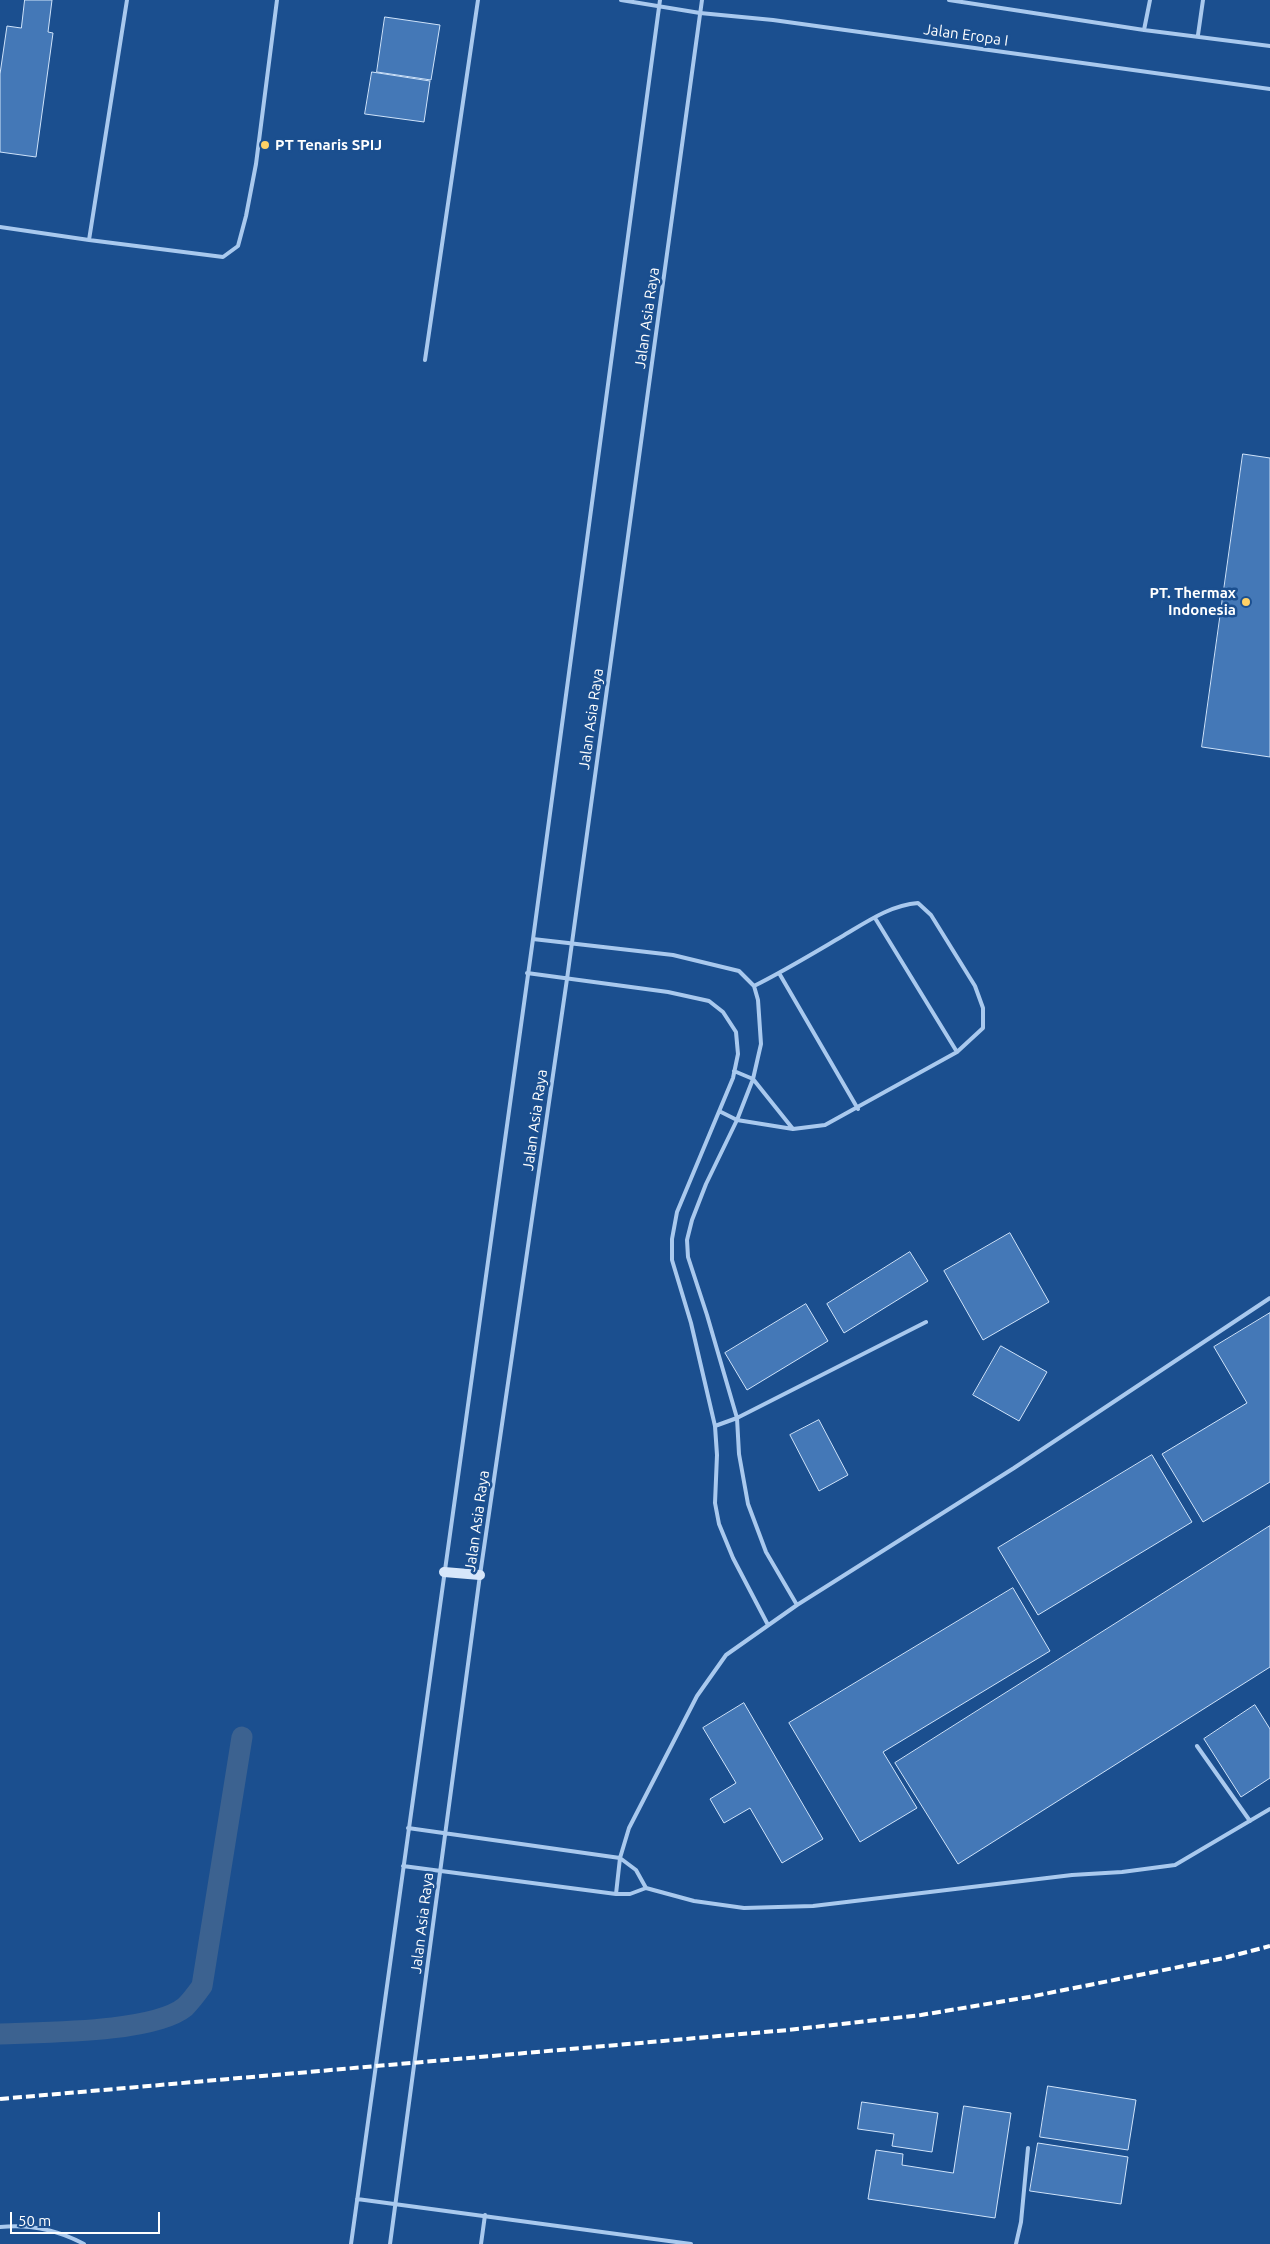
<!DOCTYPE html>
<html>
<head>
<meta charset="utf-8">
<style>
	body { margin:0 }
	#map { position:relative; width:1270px; height:2244px; overflow:hidden; background:#1b4f8f; font-family:Ubuntu,sans-serif }
	canvas { display:block }
	.scale { position:absolute; left:10px; top:2212px; width:150px; height:22px; box-sizing:border-box; border:2px solid #fff; border-top:0; padding-left:6px; font-size:15px; line-height:18px; white-space:nowrap; color:#fff; -webkit-text-stroke:4px #1b4f8f; paint-order:stroke }
</style>
</head>
<body>
<div id="map">
<canvas width="1270" height="2244"></canvas>
<div class="scale">50 m</div>
</div>
<script>
const c = document.querySelector('canvas').getContext('2d');
c.lineJoin = 'round';
function stroke(path, color, width, dash) { c.strokeStyle = color; c.lineWidth = width; c.lineCap = dash ? 'butt' : 'round'; c.setLineDash(dash || []); c.stroke(path); }
function fill(path, color) { c.fillStyle = color; c.fill(path, 'evenodd'); }
function drawText(font, color, halo, rows, align = 'center') {
  c.font = font + ' Ubuntu,sans-serif'; c.lineWidth = 5; c.setLineDash([]); c.textBaseline = 'middle'; c.strokeStyle = halo; c.fillStyle = color; for (const [text, x, y, turn = 0] of rows) {
    c.save(); c.translate(x, y); c.rotate((+turn || 0) * Math.PI / 180); c.textAlign = isNaN(turn) ? turn : align; if (halo) c.strokeText(text, 0, 0); c.fillText(text, 0, 0); c.restore();
  }
}
stroke(new Path2D(`
	M0,2034C43,2032 153,2033 185,2007C191,2001 197,1993 202,1986L242,1737`), '#3c6290', 21);
const building = new Path2D(`
	M25,0H52L48,32L53,33L36,157L0,152V74L7,26L21,28Z
	M385,17L440,25L431,80L377,72Z
	M372,72L430,81L424,122L365,114Z
	M1243,454L1270,458V757L1202,747Z
	M1010,1233L1049,1302L983,1340L944,1271Z
	M910,1252L928,1281L844,1333L827,1304Z
	M806,1304L828,1341L747,1390L725,1353Z
	M1270,1313V1482L1203,1522L1162,1454L1247,1403L1214,1347Z
	M1001,1346L1047,1372L1019,1421L973,1395Z
	M819,1420L848,1475L819,1491L790,1435Z
	M1152,1455L1192,1522L1038,1615L998,1548Z
	M1270,1526V1667L958,1864L895,1763Z
	M1013,1588L1050,1651L883,1752L917,1808L860,1842L789,1723Z
	M744,1703L823,1839L782,1863L750,1808L724,1823L710,1799L736,1783L703,1728Z
	M1255,1705L1270,1729V1778L1241,1797L1204,1739Z
	M1048,2086L1136,2100L1128,2150L1040,2137Z
	M862,2102L938,2113L932,2152L892,2146L894,2134L858,2129Z
	M964,2106L1011,2113L995,2218L868,2199L876,2150L903,2154L902,2165L953,2173Z
	M1038,2143L1128,2157L1121,2204L1030,2191Z`);
fill(building, '#4478b7');
stroke(building, '#cfe3fa', 1);
stroke(new Path2D(`
	M621,0L700,13L773,20L1270,89
	M949,0L1144,30L1270,46
	M1144,30L1150,0
	M1198,35L1203,0
	M0,227L89,240L127,0
	M89,240L223,257L238,246L246,216L256,164L277,0
	M425,360L478,0
	M875,918L957,1052
	M533,939L673,955L739,971L754,986L758,1000L761,1044L753,1079L737,1120L706,1184L692,1220L687,1240L688,1257L707,1315L737,1418L739,1454L748,1504L766,1552L797,1605
	M527,973L668,992L709,1001L723,1012L736,1032L738,1054L733,1078L677,1212L672,1239V1260L691,1323L715,1426L717,1455L715,1503L719,1524L733,1558L768,1625
	M779,973L858,1109
	M734,1071L753,1079L793,1129
	M721,1112L737,1120L793,1129L825,1125L957,1052L983,1028V1008L975,986L931,915L918,903C890,905 865,923 841,937C812,954 784,971 754,986
	M715,1426L737,1418L926,1322
	M1197,1746L1250,1821
	M408,1828L620,1858L636,1870L646,1888
	M403,1866L616,1894H630L646,1888L694,1901L744,1908L813,1906L1072,1875L1122,1872L1175,1865L1270,1809
	M616,1894L620,1858L629,1828L697,1696L726,1655L797,1605L1014,1468L1270,1298
	M357,2199L691,2244
	M0,2227C29,2224 58,2230 84,2244
	M351,2244L533,939L660,0
	M390,2244L480,1575L567,979L702,0
	M481,2244L485,2215
	M1016,2244L1021,2222L1028,2148`), '#a9c9ee', 4);
stroke(new Path2D(`
	M444,1572L480,1575`), '#d6e6fa', 10);
stroke(new Path2D(`
	M0,2099L788,2030L921,2015L1029,1997L1224,1958L1270,1946`), '#fff', 4, [9, 4]);
for (const [x, y, r, color] of [
	[265,145,5,"#ffd166"],
	[1246,602,5,"#ffd166"]
]) { const dot = new Path2D(); dot.arc(x, y, r, 0, 2 * Math.PI); c.fillStyle = color; c.fill(dot); stroke(dot, '#1b4f8f', 2); }
drawText('15px', '#fff', '#1b4f8f', [
	["Jalan Eropa I",966,35,8],
	["Jalan Asia Raya",647,318,-82],
	["Jalan Asia Raya",591,719,-82],
	["Jalan Asia Raya",535,1120,-82],
	["Jalan Asia Raya",477,1521,-82],
	["Jalan Asia Raya",422,1923,-83]
]);
drawText('bold 15px', '#fff', '#1b4f8f', [
	["PT Tenaris SPIJ",275,145],
	["PT. Thermax",1236,593,"right"],
	["Indonesia",1236,610,"right"]
], 'left');
</script>
</body>
</html>
